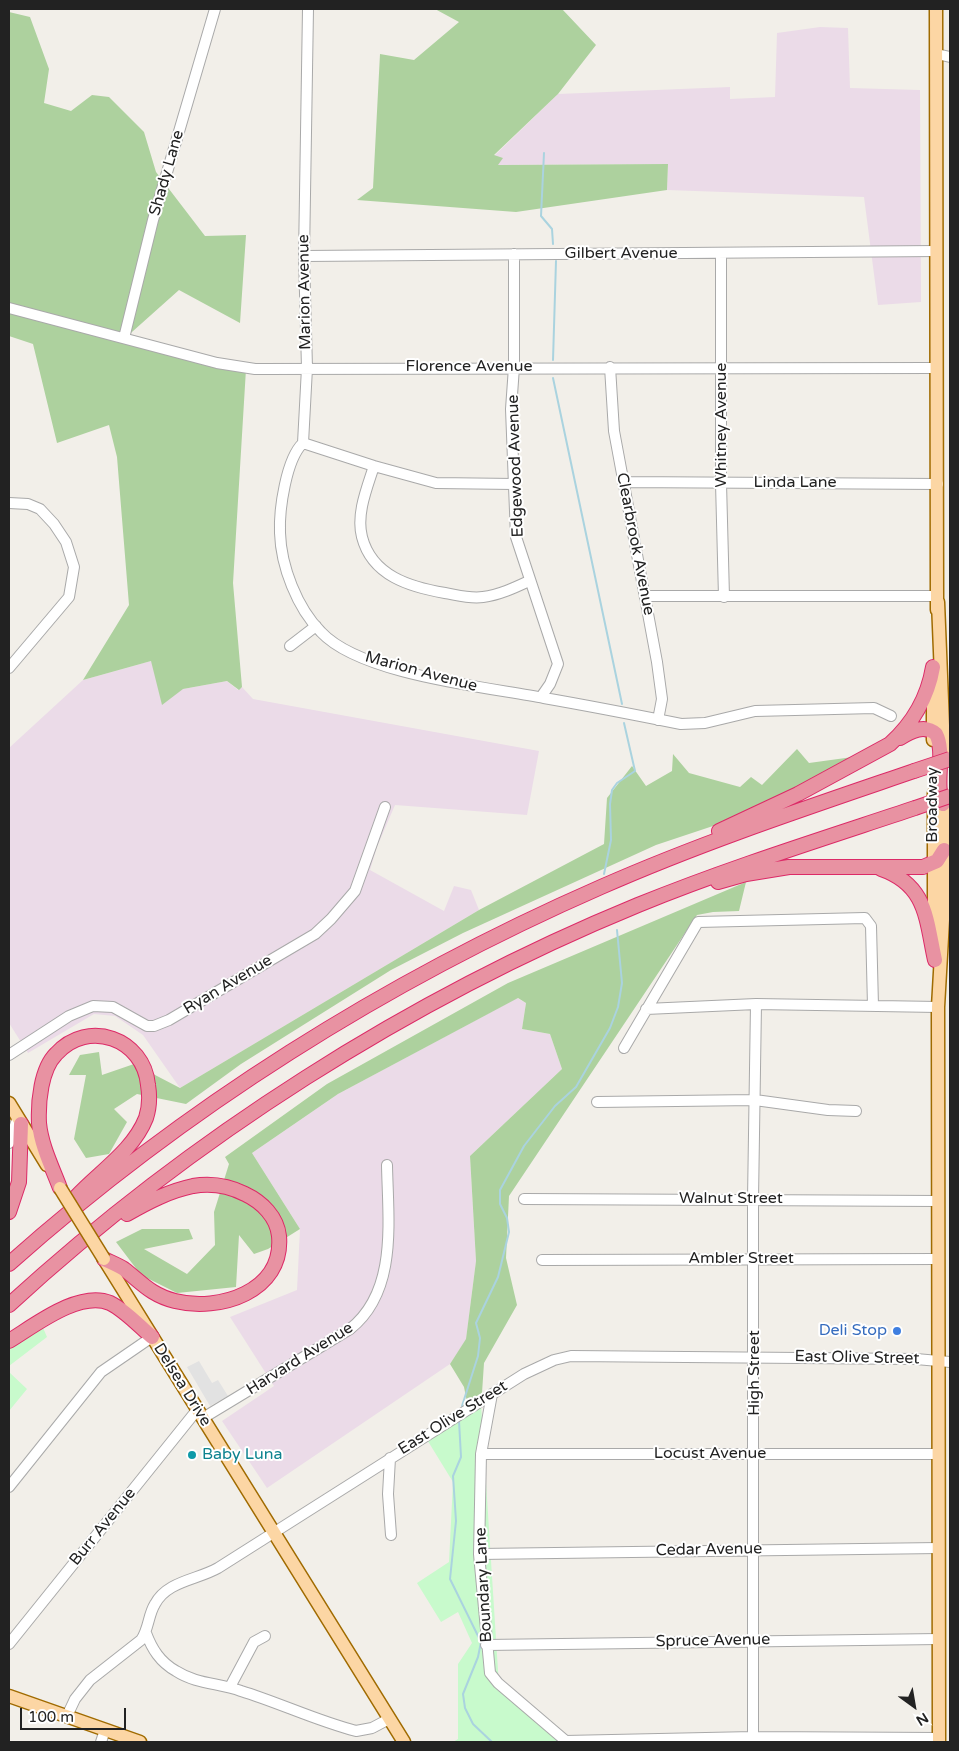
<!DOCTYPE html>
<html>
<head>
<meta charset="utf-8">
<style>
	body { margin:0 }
	#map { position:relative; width:959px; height:1751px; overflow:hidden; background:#f2efe9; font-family:"Varela Round",sans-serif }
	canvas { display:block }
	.frame { position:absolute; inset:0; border:10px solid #222; pointer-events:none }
	.north { position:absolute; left:889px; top:1681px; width:50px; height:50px; -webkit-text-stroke:4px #fff; paint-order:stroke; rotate:148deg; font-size:14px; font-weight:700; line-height:20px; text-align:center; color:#222 }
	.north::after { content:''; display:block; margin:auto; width:18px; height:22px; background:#222; clip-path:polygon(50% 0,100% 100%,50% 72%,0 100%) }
	.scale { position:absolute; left:20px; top:1708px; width:106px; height:22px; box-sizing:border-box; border:2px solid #222; border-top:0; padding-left:6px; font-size:15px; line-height:18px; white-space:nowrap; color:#222; -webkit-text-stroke:4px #fff; paint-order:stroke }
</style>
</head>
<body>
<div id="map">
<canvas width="959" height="1751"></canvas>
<div class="frame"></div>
<div class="north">N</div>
<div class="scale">100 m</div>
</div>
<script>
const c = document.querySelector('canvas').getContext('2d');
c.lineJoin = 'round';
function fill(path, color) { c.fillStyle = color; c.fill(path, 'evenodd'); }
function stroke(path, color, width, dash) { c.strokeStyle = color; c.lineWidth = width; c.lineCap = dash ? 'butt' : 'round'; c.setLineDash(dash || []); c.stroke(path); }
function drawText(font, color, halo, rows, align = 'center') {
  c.font = font + ' "Varela Round",sans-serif'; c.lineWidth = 4; c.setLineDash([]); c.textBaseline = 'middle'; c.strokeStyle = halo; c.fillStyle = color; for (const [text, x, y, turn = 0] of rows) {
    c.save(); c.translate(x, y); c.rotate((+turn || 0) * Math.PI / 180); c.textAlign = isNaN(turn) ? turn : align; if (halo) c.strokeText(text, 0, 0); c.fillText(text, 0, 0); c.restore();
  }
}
fill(new Path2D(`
	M820,27L848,28L850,88L920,90L921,302L878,305L864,197L667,190L668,164L497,165L494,156L558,94L730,87V99L775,97L777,33Z
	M151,661L183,689L227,681L238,690L242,687L253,699L539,751L527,815L395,805L377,847L370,870L444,911L454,886L471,890L479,910L180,1088L143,1035L115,1016L94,1014L28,1053L9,1023V748L83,680Z
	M517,998L526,1003L522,1029L550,1034L562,1069L470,1156L476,1261L466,1340L450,1364L267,1488L222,1421L274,1386L230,1317L297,1290L300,1229L252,1153L338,1094Z`), '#ebdbe8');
fill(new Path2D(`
	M435,9H562L596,45L558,94L494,155L503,158L498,165L668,164L667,190L516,212L357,200L373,188L380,54L414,60L459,22Z
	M9,12L30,17L49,69L44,103L71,111L92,95L109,97L144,132L156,172L205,236L246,235L240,323L179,290L123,340L246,369L233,583L242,687L239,690L227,681L183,689L162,705L151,661L83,680L129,605L117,457L109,425L57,443L33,344L9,336Z
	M797,749L809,763L860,756L734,819L656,845L463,933L391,970L241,1064L186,1104L137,1094L114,1109L127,1122L109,1154L86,1158L74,1139L86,1075H69L80,1055L99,1052L102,1075L134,1064L180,1088L479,910L604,844L607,798L632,766L646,786L672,771L673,754L689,773L740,787L751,777L762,785Z
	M746,882L739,911L713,912L697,915L509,1196L506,1258L517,1305L484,1363L482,1393L467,1402L464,1387L450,1364L466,1339L476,1261L470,1156L562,1069L550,1034L522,1029L526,1003L518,998L338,1094L252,1153L300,1229L268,1249L254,1254L239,1235L236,1287L177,1293L141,1275L116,1242L142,1229H189L193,1239L144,1249L187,1274L215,1245L214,1212L229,1164L225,1157L327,1084L508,983Z`), '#add19e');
fill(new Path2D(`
	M41,1323L47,1337L9,1366V1343Z
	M9,1372L27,1389L9,1411Z
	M481,1404L499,1686L566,1742H453L458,1739V1664L472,1643L458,1612L441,1622L417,1583L449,1562L453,1482L426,1438Z`), '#c8facc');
fill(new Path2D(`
	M199,1361L212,1383L218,1380L228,1396L210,1406L187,1367Z`), '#e2e2e2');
stroke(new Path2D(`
	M544,153L541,216L552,229L553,244
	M553,360L556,261
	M553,378L622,704
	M604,874L611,840L610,804L612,790L617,783L635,771L624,723
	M462,1406L478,1356L480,1338L476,1323L498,1277L509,1232L507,1218L500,1204V1190L524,1146L555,1106L576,1087L610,1028L618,1007L622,983L617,930
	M459,1421L461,1457L453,1476L456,1521L450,1579L481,1642L478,1657L463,1694L465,1708L473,1724L492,1742`), '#aad3df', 2);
const minor = new Path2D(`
	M308,9L304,256L307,368L303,443C286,459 279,510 280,533C281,566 297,608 321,632C361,675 487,687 544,698C590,706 636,715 681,724L705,723L755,711L874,708L891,716
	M937,54L950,57
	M721,253V483L724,597
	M514,254V367L511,409L516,537L558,664L550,684L541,697
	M304,256L937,251
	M9,308L217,363L255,369L937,368
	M124,338L153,220L215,9
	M610,367L614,431L657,662L662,699L658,720
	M303,443L374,466L436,483L514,484
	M374,466C367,488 356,514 362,537C372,576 410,587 445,593C457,595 470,599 483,597C499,595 514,588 529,581
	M623,482L938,484
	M9,503L28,504L40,509L54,524L66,542L74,567L69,597L9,668
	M645,596H938
	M290,646L316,626
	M646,1009L756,1004L938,1007
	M624,1048L698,922L865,918L871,926L873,1006
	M9,1055L69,1016L93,1006L113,1007L147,1026H154L169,1020L315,934L331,919L355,891L385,807
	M597,1102L755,1100L828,1110L856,1111
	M9,1143L18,1117
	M524,1199L939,1201
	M542,1260L939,1259
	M492,1394L481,1454L479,1554L490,1673L498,1683L567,1742
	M203,1418L350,1329C398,1291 388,1221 387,1165
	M481,1454H939
	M390,1458L388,1494L391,1535
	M9,1487L101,1372L152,1337
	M479,1554L939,1548
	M146,1633C152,1649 160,1662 176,1671C196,1684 219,1683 241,1691C280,1703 317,1721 356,1731L372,1728L389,1719
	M9,1644L197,1410
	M486,1645L939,1639
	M230,1687L254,1642L265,1636
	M67,1716L75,1699L90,1680L141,1640C149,1629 148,1615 155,1604C167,1581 197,1580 218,1568L524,1374L554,1360L571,1356L916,1359L950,1362
	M565,1741L753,1737L939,1738
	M101,1742L105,1730
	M753,1742V1199L756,1004`);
const major = new Path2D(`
	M936,9L937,610
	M938,602L944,750
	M933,675V740
	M934,793V930
	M9,1103L47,1165
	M104,1259L404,1742
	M9,1696L140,1742
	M939,1742L938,1007L945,885L943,795`);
const highway = new Path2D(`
	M900,738C911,731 925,724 936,734C946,753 934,783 943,804
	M719,831L798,794L890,744C912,724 928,697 933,667
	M881,869C927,885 926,919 935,960
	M718,882L746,874L789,867H923L937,861L944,850
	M60,1188C52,1167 41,1145 39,1123C38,1102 41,1069 56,1054C88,1018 144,1039 148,1085C150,1097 150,1106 146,1118C133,1151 99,1172 76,1197
	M9,1212L19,1182L21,1124
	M104,1259C110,1262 118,1265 124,1269C142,1283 151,1295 175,1301C219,1312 284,1292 279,1236C277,1217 262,1202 245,1194C229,1186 211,1183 193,1186C169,1191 148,1202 127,1214
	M9,1264C184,1108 386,981 601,887C703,842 809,807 914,771
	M9,1305C191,1138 409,999 638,905C729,868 822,839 915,808
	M9,1341C34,1326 79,1290 110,1303C126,1311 139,1326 152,1337`);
stroke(minor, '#a9a9a9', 12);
stroke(major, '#a06b00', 15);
stroke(highway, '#dc2a67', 16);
stroke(minor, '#fff', 10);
stroke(major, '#fcd6a4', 12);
stroke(highway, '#e892a2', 14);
const majorBridge = new Path2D(`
	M60,1188L104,1259`);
const highwayBridge = new Path2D(`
	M914,771L950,759
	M915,808L950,796`);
stroke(majorBridge, '#a06b00', 15, []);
stroke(highwayBridge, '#dc2a67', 16, []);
stroke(majorBridge, '#fcd6a4', 12);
stroke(highwayBridge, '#e892a2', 14);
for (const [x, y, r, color] of [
	[897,1331,5,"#3f7fe0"],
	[192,1455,5,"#0f9aa8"]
]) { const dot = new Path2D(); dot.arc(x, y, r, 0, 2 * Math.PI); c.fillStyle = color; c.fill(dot); stroke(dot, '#fff', 2); }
drawText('16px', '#222', '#fff', [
	["Shady Lane",167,173,-74],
	["Gilbert Avenue",621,254],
	["Marion Avenue",305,292,-91],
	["Florence Avenue",469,367],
	["Whitney Avenue",722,425,-90],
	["Edgewood Avenue",516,466,-92],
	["Linda Lane",795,483],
	["Clearbrook Avenue",635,544,79],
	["Marion Avenue",421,672,15],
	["Broadway",933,805,-90],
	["Ryan Avenue",228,985,-31],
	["Walnut Street",731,1199],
	["Ambler Street",741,1259],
	["East Olive Street",857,1358,1],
	["Harvard Avenue",300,1359,-32],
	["High Street",755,1373,-90],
	["Delsea Drive",182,1385,58],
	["East Olive Street",453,1418,-32],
	["Locust Avenue",710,1454],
	["Burr Avenue",103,1527,-51],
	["Cedar Avenue",709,1550,-1],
	["Boundary Lane",484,1585,-93],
	["Spruce Avenue",713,1641,-1]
]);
drawText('16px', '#366cbe', '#fff', [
	["Deli Stop",887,1331]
], 'right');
drawText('16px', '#0d838f', '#fff', [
	["Baby Luna",202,1455]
], 'left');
</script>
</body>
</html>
